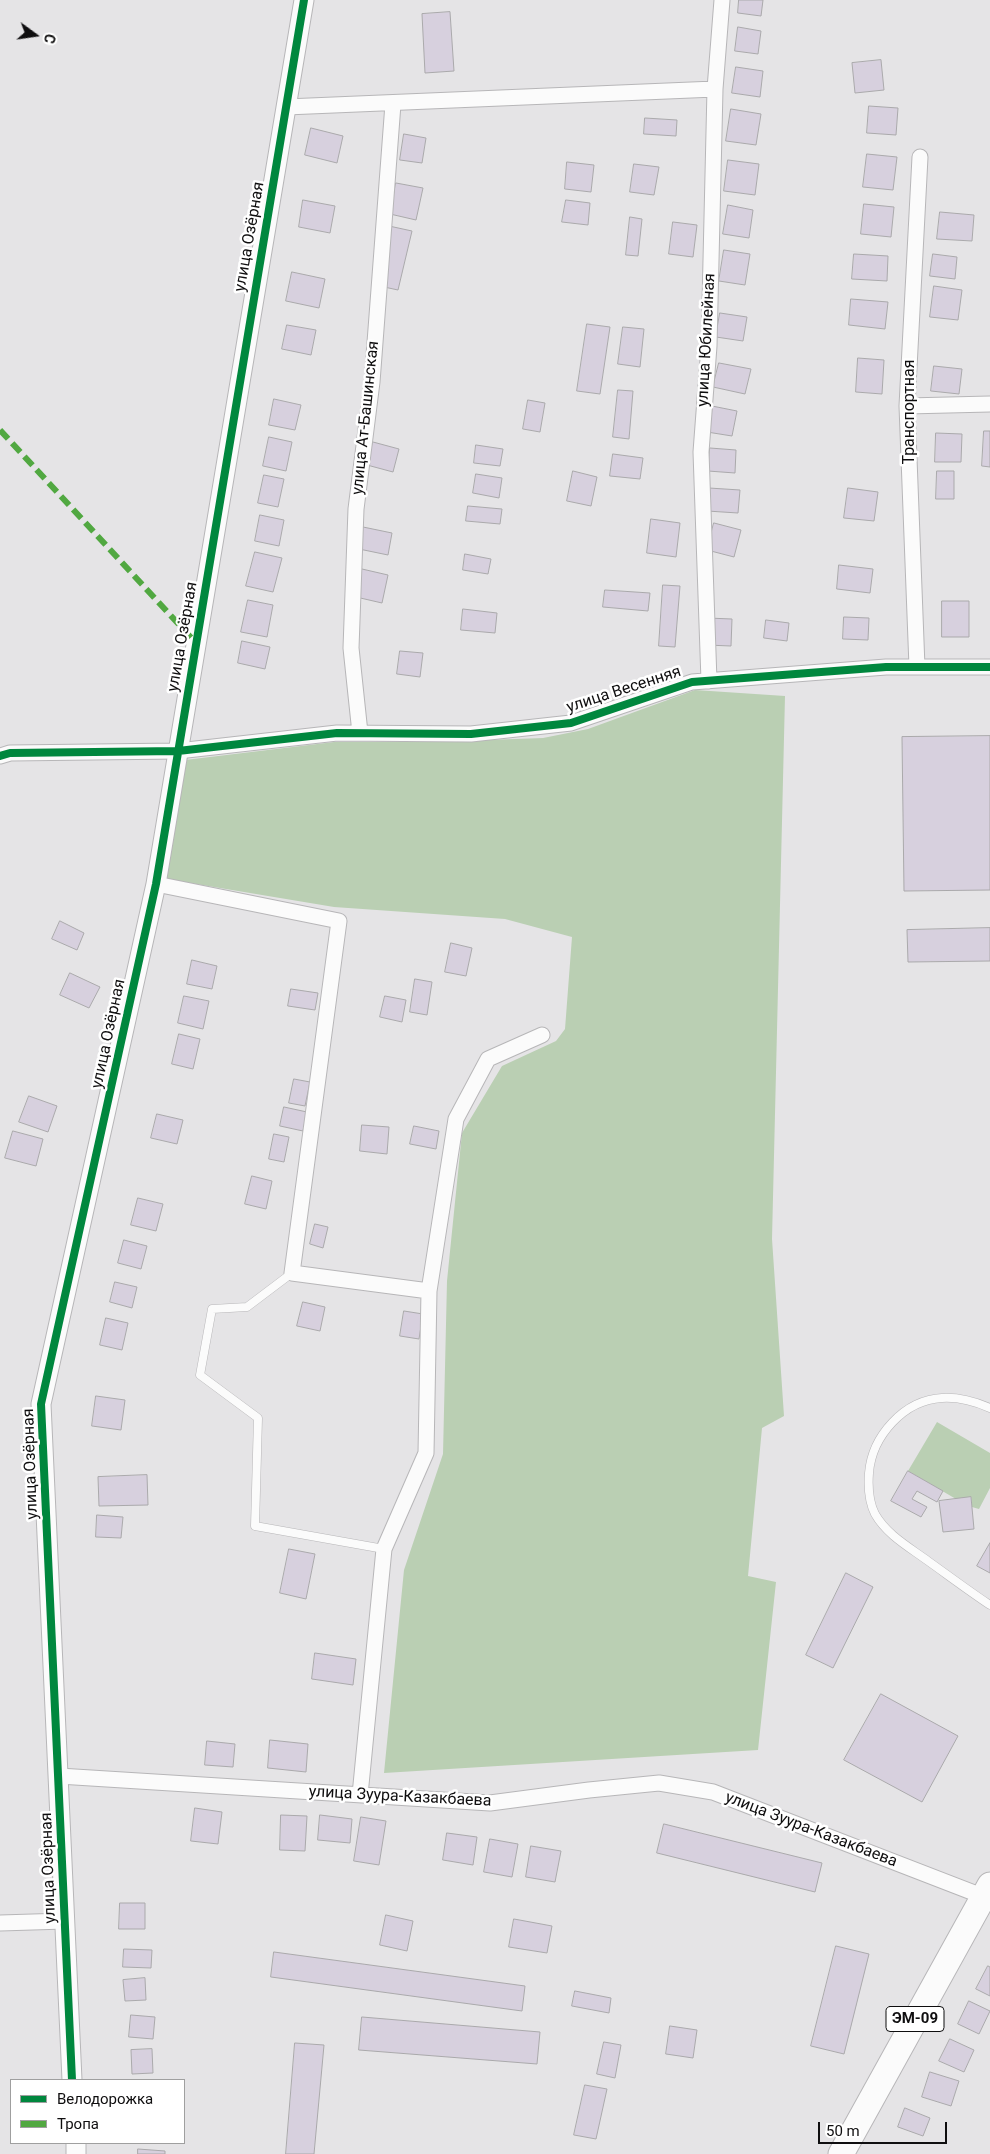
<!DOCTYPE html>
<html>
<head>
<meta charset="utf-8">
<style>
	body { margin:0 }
	#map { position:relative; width:990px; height:2154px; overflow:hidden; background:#e5e4e6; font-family:Roboto,sans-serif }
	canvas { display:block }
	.legend { position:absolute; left:10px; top:2079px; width:175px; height:65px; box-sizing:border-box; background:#fff; border:1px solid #9f9f9f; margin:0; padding:6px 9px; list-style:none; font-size:15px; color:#0f0e0f }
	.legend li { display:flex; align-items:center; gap:10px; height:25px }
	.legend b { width:25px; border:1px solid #9f9f9f }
	.north { position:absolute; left:10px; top:10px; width:50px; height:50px; -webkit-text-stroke:4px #fff; paint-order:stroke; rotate:104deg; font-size:14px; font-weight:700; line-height:20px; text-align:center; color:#0f0e0f }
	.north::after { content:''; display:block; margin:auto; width:18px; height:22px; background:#0f0e0f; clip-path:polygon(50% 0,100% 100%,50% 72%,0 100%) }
	.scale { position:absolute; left:818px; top:2122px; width:129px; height:22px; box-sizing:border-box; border:2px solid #0f0e0f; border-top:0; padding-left:6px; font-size:15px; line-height:18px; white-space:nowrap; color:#0f0e0f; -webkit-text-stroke:4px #fff; paint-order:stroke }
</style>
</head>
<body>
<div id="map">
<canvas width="990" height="2154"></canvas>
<ul class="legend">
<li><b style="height:6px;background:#00873e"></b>Велодорожка</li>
<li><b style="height:6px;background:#51a841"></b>Тропа</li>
</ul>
<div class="north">С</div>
<div class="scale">50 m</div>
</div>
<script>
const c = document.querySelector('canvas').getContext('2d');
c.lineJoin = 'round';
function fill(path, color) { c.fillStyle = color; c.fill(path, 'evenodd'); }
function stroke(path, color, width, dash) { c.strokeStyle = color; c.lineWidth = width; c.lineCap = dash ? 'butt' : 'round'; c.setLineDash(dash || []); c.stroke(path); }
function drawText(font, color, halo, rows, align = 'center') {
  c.font = font + ' Roboto,sans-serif'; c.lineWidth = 5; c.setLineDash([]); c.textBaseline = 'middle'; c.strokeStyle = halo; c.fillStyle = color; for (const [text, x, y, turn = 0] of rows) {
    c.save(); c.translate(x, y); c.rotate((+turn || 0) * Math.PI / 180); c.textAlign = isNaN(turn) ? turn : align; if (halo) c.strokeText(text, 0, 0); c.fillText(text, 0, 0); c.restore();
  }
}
fill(new Path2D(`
	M695,690L785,696L772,1239L784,1416L762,1428L748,1576L776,1582L758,1750L384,1773L404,1570L443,1454L447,1281L462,1133L502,1066L556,1041L565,1029L572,937L505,919L334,907L166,879L185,760L334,742H430L543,738L588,729Z
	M937,1422L990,1453V1488L979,1509L972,1507L971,1497L956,1499L908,1471Z`), '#bacfb3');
const building = new Path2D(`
	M739,0H763L761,16L738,13Z
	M450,12L454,71L425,73L422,14Z
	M738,27L761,31L758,54L735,51Z
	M881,60L884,90L855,93L852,63Z
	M736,67L763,71L760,97L732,93Z
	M869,106L898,108L896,135L867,133Z
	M731,109L761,114L756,145L726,141Z
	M645,118L677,120L676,136L644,134Z
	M311,128L343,136L337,163L305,155Z
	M404,134L426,138L422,163L400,160Z
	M867,154L897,157L893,190L863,187Z
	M728,160L759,164L755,195L724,191Z
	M567,162L594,165L591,192L565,189Z
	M634,164L659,167L654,195L630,192Z
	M396,183L423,188L416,220L390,214Z
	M303,200L335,206L330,233L299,227Z
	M566,200L590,203L588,225L562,222Z
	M864,204L894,207L891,237L861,234Z
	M728,205L753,210L749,238L723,234Z
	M940,212L974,215L972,241L937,239Z
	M630,217L642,219L638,256L626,255Z
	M673,222L697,225L693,257L669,254Z
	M389,226L412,231L398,290L375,285Z
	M724,250L750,254L745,285L719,281Z
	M854,254L888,256L887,281L852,279Z
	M933,254L957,257L955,279L930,276Z
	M292,272L325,279L319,308L286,301Z
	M934,286L962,290L958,320L930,317Z
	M851,299L888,302L885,329L849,325Z
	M720,313L747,317L743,341L716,337Z
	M587,324L610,327L600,394L577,391Z
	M287,325L316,330L311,355L282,349Z
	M623,327L644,329L640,367L618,364Z
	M858,358L884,360L882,394L856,392Z
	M719,363L751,369L745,394L713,387Z
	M934,366L962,369L959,394L931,391Z
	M618,390L633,391L629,439L613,437Z
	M274,399L301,405L295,430L269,425Z
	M528,400L545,403L540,432L523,429Z
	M712,406L737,411L732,436L707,432Z
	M984,431H990V467L982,466Z
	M936,433L962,434L961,462H935Z
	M269,437L292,442L286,471L263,466Z
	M373,442L399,449L393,472L367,465Z
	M476,445L503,449L500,466L474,463Z
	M710,448L736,450L735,473L708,471Z
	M613,454L643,458L640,479L610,476Z
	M573,471L597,477L591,506L567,501Z
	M937,471H954V499H936Z
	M476,474L502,478L499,498L473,493Z
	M264,475L284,479L278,507L258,503Z
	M709,488L740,490L738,513L707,511Z
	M848,488L878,492L874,521L844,518Z
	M468,506L502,509L500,524L466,521Z
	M260,515L284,520L279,546L255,541Z
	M651,519L680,523L676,557L647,553Z
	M714,523L741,530L734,557L707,550Z
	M363,527L392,533L388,555L359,549Z
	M255,552L282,558L273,592L246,586Z
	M465,554L491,559L488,574L463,570Z
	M839,565L873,569L870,593L837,589Z
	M362,569L388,575L382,603L356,597Z
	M663,585L680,586L675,647L659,646Z
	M605,590L650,593L648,611L603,607Z
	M248,600L273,605L267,637L241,632Z
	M942,601H969V637H942Z
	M463,609L497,613L495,633L461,630Z
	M844,617L869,618L868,640L843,639Z
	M707,618L732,619L731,646L706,645Z
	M766,620L789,623L787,641L764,638Z
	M242,641L270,647L265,669L238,663Z
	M400,651L423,653L420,677L397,674Z
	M990,736V890L904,891L902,737Z
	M60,921L84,933L77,950L52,939Z
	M990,928V961L908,962L907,930Z
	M451,943L472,948L466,976L445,972Z
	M192,960L217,966L212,989L187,984Z
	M70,973L100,987L89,1008L60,995Z
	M415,979L432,982L427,1015L410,1012Z
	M291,989L318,993L315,1010L288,1006Z
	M184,996L209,1001L203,1029L178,1023Z
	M385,996L406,1000L402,1022L380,1017Z
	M179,1034L200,1039L193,1069L172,1064Z
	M294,1079L310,1082L305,1106L289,1103Z
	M29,1096L57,1106L48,1132L19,1122Z
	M284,1107L307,1112L303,1131L280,1126Z
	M157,1114L183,1120L177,1144L151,1138Z
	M362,1125L389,1127L387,1154L360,1151Z
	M414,1126L439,1131L436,1149L410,1144Z
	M13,1131L43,1139L36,1166L5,1158Z
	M274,1134L289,1137L284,1162L269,1159Z
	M252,1176L272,1181L266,1209L245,1204Z
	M138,1198L163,1204L156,1231L131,1225Z
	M315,1224L328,1227L323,1248L310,1244Z
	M124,1240L147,1246L141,1269L118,1263Z
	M115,1282L137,1287L132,1308L110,1302Z
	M303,1302L325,1307L320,1331L297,1326Z
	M404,1311L423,1314L419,1339L400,1336Z
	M106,1318L128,1323L122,1350L100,1345Z
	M96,1396L125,1400L121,1430L92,1426Z
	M908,1471L943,1491L937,1502L917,1491L912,1499L927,1507L921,1517L891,1501Z
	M147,1475L148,1505L99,1506L98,1477Z
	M971,1497L974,1529L943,1532L939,1501Z
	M97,1515L123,1517L121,1538L96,1537Z
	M990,1543V1573L977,1566Z
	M289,1549L315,1554L306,1599L280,1593Z
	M846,1573L873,1587L833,1668L806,1655Z
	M315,1653L356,1659L353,1685L312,1679Z
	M881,1694L958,1736L922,1802L844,1760Z
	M270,1740L308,1744L306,1772L268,1768Z
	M207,1741L235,1744L233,1767L205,1765Z
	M195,1808L222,1812L218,1844L191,1841Z
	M281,1815L307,1816L305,1851L280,1850Z
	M320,1815L352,1819L350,1843L318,1840Z
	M361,1817L386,1821L379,1865L354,1861Z
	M664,1824L822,1863L815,1892L657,1853Z
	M447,1833L477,1837L473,1865L443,1860Z
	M490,1839L518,1844L512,1877L484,1872Z
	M531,1846L561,1851L555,1882L526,1877Z
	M120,1903H145V1929H119Z
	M386,1915L413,1921L407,1951L380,1945Z
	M514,1919L552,1926L547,1953L509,1947Z
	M836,1946L869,1954L844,2054L811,2046Z
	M124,1949L152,1950L151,1968L123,1967Z
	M274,1952L525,1986L522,2011L271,1977Z
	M988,1966L990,1967V1996L976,1989Z
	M145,1978L146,2000L125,2001L123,1980Z
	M575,1991L611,1998L609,2013L572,2006Z
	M969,2001L990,2011L979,2034L958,2024Z
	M131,2015L155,2017L153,2039L129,2037Z
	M362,2017L540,2032L537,2064L359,2050Z
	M670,2026L697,2030L693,2058L666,2054Z
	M950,2039L974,2050L964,2072L939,2061Z
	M604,2042L621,2045L615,2078L597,2074Z
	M295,2043L324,2045L314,2154H286Z
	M152,2049L153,2073L132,2074L131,2050Z
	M930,2072L959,2081L951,2106L922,2097Z
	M585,2085L607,2089L596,2139L574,2135Z
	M905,2108L930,2118L923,2136L898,2127Z
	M138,2149L165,2151V2154H138Z`);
fill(building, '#d7d0de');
stroke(building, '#aaa9ab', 1);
const service = new Path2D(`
	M292,1273L247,1307L212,1309L200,1375L258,1418L255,1526L384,1549
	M990,1408C976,1402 958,1397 942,1398C904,1400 872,1436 869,1473C868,1486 869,1502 875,1514C887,1535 909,1547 928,1561C949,1576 969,1591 990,1605`);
const minor = new Path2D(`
	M286,107L715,89
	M907,406L990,404
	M917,667L907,406L920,157
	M709,681L701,452L709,346L715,89L722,0
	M360,733L351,648L356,509L372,382L393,104
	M0,756L10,753L178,751L337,733L471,734L571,723L692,682L886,667H990
	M156,884L339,921L292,1273L429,1291
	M59,1776L490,1803L589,1790L659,1783L713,1792L990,1899
	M360,1795L384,1549L426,1453L429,1291L456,1119L488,1059L542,1035
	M0,1923L65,1921`);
const tertiary = new Path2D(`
	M72,2080L41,1404L156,884L304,0
	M76,2143V2154`);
const trunk = new Path2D(`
	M841,2154L990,1885`);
stroke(service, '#b7b6b8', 9);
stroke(minor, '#b7b6b8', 17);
stroke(tertiary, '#b7b6b8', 21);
stroke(trunk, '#b7b6b8', 27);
stroke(service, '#fbfbfb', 8);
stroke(minor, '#fbfbfb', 15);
stroke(tertiary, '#fbfbfb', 19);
stroke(trunk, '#fbfbfb', 25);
stroke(new Path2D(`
	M0,430L196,643`), '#51a841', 6, [12, 6]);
stroke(new Path2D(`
	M0,756L10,753L178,751L337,733L471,734L571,723L692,682L886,667H990
	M72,2080L41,1404L156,884L304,0`), '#00873e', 8);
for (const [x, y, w] of [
	[915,2019,58]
]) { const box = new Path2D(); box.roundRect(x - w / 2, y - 12.5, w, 25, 4); c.fillStyle = '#fff'; c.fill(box); stroke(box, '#0f0e0f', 1); }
drawText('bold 15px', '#0f0e0f', null, [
	["ЭМ-09",915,2019]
]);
drawText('16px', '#0f0e0f', '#fff', [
	["улица Озёрная",250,237,-80],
	["улица Юбилейная",707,340,-87],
	["Транспортная",910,412,-90],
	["улица Ат-Башинская",366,418,-84],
	["улица Озёрная",183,637,-80],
	["улица Весенняя",624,690,-18],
	["улица Озёрная",109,1034,-78],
	["улица Озёрная",31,1464,-92],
	["улица Зуура-Казакбаева",400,1797,3],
	["улица Зуура-Казакбаева",811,1830,21],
	["улица Озёрная",49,1868,-92]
]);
</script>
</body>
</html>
